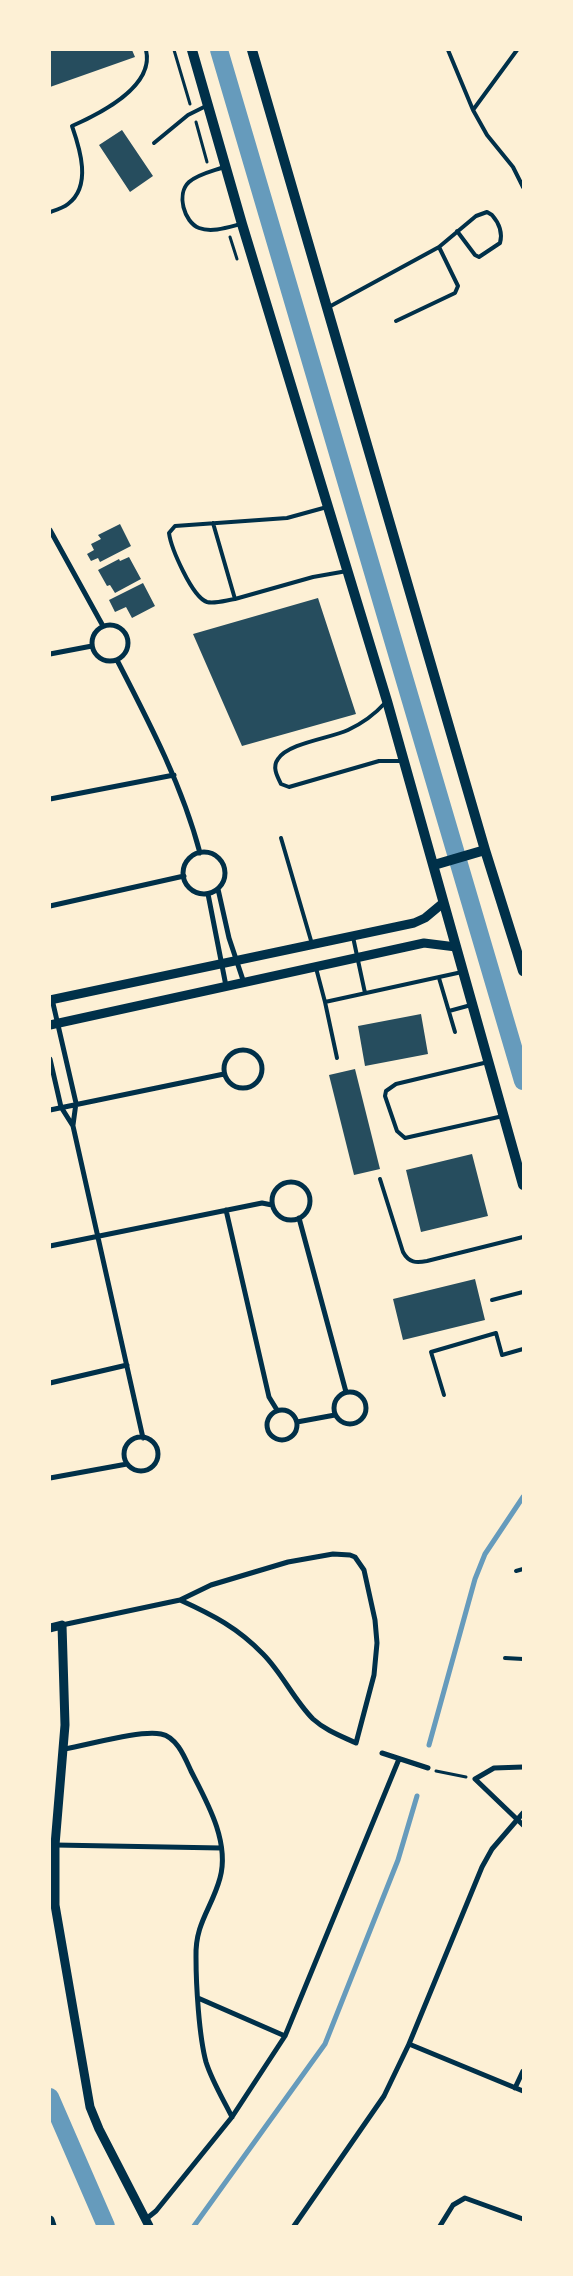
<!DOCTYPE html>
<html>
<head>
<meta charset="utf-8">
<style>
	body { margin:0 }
	#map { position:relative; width:573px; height:2276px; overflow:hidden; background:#fdf0d5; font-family:Barlow,sans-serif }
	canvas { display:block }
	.frame { position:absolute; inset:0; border:51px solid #fdf0d5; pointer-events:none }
</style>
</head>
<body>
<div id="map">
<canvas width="573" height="2276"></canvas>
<div class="frame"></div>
</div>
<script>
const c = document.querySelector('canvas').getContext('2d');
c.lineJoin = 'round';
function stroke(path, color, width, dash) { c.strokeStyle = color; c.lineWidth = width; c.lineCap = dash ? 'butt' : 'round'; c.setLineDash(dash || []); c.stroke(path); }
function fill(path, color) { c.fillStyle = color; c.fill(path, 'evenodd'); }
stroke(new Path2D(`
	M429,1745L475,1579L485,1554L523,1497
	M194,2226L325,2044L398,1860L417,1796`), '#669bbc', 5);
stroke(new Path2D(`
	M219,50L523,1081
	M50,2097L106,2226`), '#669bbc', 18);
fill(new Path2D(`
	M50,50H132L135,57L50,87Z
	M122,130L153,176L130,192L99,145Z
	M120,524L131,546L100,562L98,558L91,561L87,554L94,550L91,544L101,539L98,535Z
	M129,557L141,579L115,593L110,585L107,586L98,570L119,559L120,561Z
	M143,583L155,606L132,618L126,607L115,612L109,600Z
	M318,598L356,714L242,746L193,634Z
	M421,1014L428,1054L365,1066L358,1026Z
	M355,1069L380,1169L354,1175L329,1075Z
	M472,1154L488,1216L421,1232L406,1170Z
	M475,1279L485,1320L403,1340L393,1299Z`), '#264d5e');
stroke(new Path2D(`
	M174,50L190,104
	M196,122L207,162
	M230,237L237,259
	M436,1771L466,1777`), '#003049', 3);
stroke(new Path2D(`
	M448,50L473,110L487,135L513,167L523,187
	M473,110L517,50
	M154,143L188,115L206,106
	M224,167C213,171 198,174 189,182C176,194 184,222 199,228C212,233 229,227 241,224
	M50,212C56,210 63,208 68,204C92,186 80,149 72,126C99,114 155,87 146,50
	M327,308L439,247L476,216L487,212L492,215C499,223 503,232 500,243L479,257L475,255L457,231
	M396,321L455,293L458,286L439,247
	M213,523L235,599C227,600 215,604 207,602C192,597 171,548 169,533L175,526L287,518L327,507
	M235,599L313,577L347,571
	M385,703C375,714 363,723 348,730C331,738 288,743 278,759C272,767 277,776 281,784L289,787L379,761H402
	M281,838L312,944
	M353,937L365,993
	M316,968L325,1002
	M439,978L455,1032
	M449,1011L471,1005
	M337,1058L325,1002L462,972
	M488,1062L396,1084L386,1091L385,1096L397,1131L405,1138L503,1116
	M380,1179L403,1252C409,1263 416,1263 427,1261L523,1237
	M492,1300L523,1292
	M444,1395L431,1352L496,1333L502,1355L523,1349
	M516,1571L523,1569
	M505,1658L523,1659`), '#003049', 4);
stroke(new Path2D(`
	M50,530L103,626
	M92 643a18 18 0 1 1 36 0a18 18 0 1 1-36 0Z
	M50,654L92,646
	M117,660C149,722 182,785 200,853
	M50,799L174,775
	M183 873a21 21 0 1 1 42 0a21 21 0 1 1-42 0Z
	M218,889L229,938L244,983
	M208,894L226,986
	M50,906L184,876
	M52,999L76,1103L73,1125
	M224 1069a19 19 0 1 1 38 0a19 19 0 1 1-38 0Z
	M50,1059L61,1107L73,1126L143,1438
	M50,1110L224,1074
	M272 1201a19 19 0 1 1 38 0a19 19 0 1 1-38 0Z
	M226,1210L269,1397L277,1410
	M299,1218L346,1392
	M50,1246L262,1203L272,1205
	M50,1383L127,1365
	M334 1408a16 16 0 1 1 32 0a16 16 0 1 1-32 0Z
	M267 1425a15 15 0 1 1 30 0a15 15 0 1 1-30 0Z
	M297,1422L335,1415
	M124 1454a17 17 0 1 1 34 0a17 17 0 1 1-34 0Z
	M50,1478L127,1464
	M62,1625L180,1600L211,1585L288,1562L333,1554L350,1555L355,1557L364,1570L375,1620L377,1643L374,1675L356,1743C341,1736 325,1730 313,1719C294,1700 282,1673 263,1654C238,1628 213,1615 180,1600
	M64,1749C89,1745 138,1730 161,1734C177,1737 185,1758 191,1771C207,1802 230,1842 220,1878C212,1908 195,1923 196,1957C196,1985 199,2036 206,2062C212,2081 223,2099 232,2117
	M382,1753L428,1768
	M523,1767L494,1768L475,1779L523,1825
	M55,1845L221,1848
	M198,1998L285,2036
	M409,2044L523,2091
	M515,2088L523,2071
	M146,2219L156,2211L232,2117L285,2036L399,1759
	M294,2226L384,2096L409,2044L482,1867L492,1849L523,1813
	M440,2226L453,2205L465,2198L523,2219`), '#003049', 5);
stroke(new Path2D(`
	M50,1000L414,923L425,918L443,903
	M50,1025L424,943L456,947
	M50,1628L62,1625L65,1725L55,1845V1905L90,2107L99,2129L149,2226
	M50,2220L52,2226`), '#003049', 9);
stroke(new Path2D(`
	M192,50L242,224L387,701L523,1185
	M252,50L485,850L523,971
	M434,865L485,850`), '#003049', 10);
</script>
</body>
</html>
